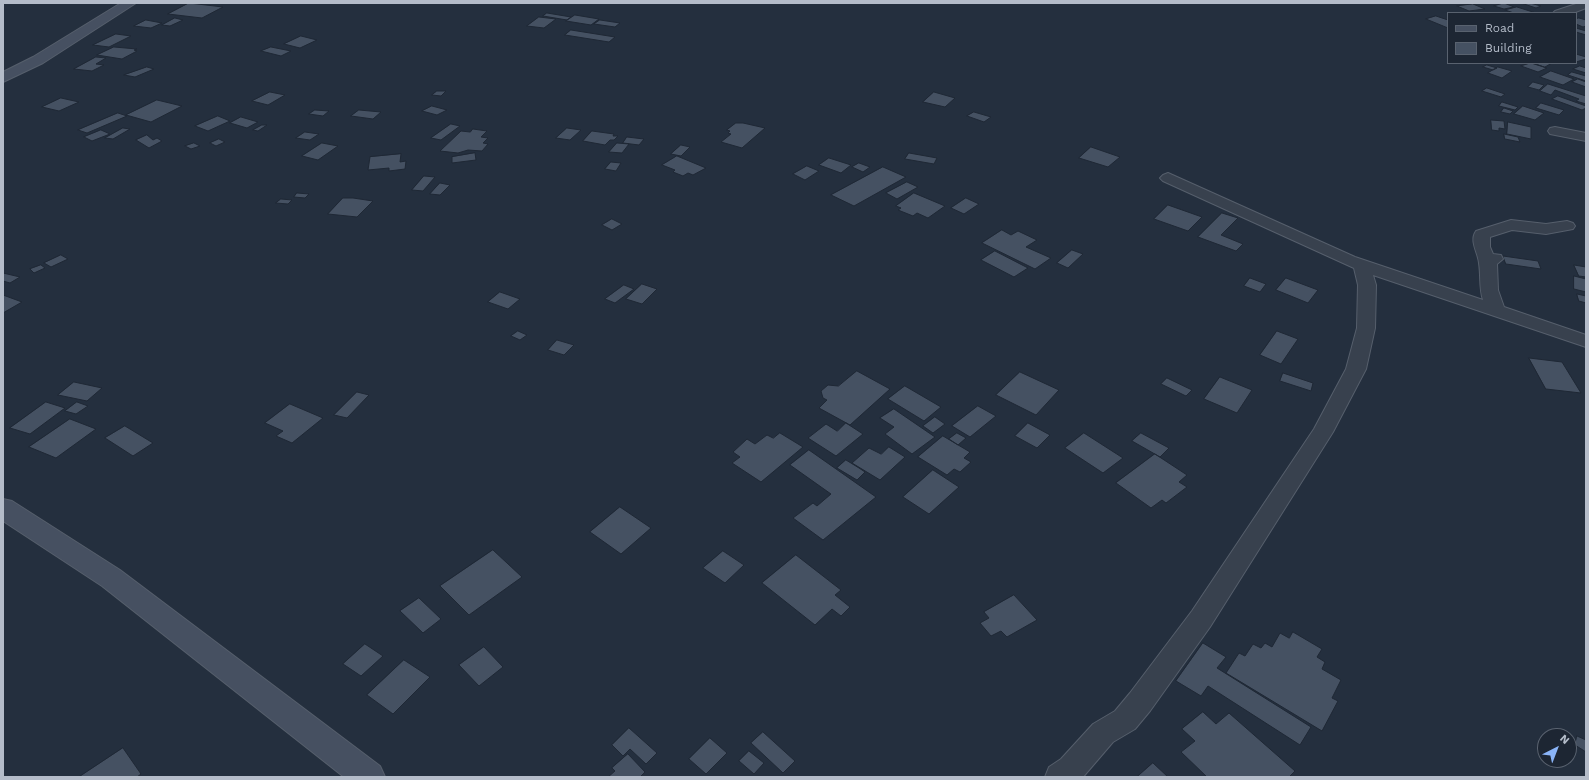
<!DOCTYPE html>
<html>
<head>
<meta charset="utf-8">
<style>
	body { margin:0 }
	#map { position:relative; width:1589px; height:780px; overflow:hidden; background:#242f3e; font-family:"Work Sans",sans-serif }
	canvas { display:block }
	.frame { position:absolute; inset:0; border:4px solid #b4bcc9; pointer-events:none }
	.legend { position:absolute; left:1447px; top:12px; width:130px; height:52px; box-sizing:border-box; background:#1d2633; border:1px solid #59626f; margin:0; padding:5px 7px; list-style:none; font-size:12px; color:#b4bcc9 }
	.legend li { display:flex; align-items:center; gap:8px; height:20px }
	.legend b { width:20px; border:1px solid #59626f }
	.north { position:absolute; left:1537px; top:728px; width:40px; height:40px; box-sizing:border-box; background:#1d2633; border:1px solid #59626f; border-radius:50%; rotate:42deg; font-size:11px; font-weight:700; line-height:16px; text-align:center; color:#b4bcc9 }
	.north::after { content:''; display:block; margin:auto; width:14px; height:18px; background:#8ab4f8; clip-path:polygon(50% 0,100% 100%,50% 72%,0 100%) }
</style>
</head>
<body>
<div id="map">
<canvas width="1589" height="780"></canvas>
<div class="frame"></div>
<ul class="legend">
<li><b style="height:5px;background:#465061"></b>Road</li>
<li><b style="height:11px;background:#455162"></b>Building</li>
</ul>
<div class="north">N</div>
</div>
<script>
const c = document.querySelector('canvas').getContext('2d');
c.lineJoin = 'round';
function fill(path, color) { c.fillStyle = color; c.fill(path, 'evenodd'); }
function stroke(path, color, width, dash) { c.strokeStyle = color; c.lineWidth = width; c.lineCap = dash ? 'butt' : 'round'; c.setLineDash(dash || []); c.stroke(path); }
const building = new Path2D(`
	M189,3L223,7L202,18L168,14Z
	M1504,3L1514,7L1504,9L1494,6Z
	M1530,3L1541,6L1536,8L1524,4Z
	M1473,4L1485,9L1469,11L1457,6Z
	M1517,7L1536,13H1514L1505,10Z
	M547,13L571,17L567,20L543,16Z
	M575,15L599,19L591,25L566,21Z
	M1436,16L1448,20V28L1426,19Z
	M539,17L556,19L544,28L527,26Z
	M175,18L183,20L170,26L162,25Z
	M1579,18L1586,20V26L1583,27L1576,24V19Z
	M146,20L162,23L151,28L134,26Z
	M600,20L620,23L615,27L594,24Z
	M1576,28L1586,31V35L1576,32Z
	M571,30L615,37L609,42L565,35Z
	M116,34L131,36L109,47L93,45Z
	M301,36L317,40L300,48L284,44Z
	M114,47L137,49L134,50L137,51L122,59L97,55Z
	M271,47L291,51L281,56L261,51Z
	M1576,54L1586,57V59L1576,62Z
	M96,57L106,58L96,64L104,65L92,71L74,69Z
	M1531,63L1547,68L1538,72L1521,66Z
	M1533,63H1552L1545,67Z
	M1487,65L1497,68L1493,70L1483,67Z
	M1580,66L1586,68V73L1573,69Z
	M147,67L154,69L135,77L124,75Z
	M1498,67L1512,71L1502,78L1488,73Z
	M1551,71L1574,79L1563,85L1540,77Z
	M1572,72L1586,76V81L1568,75Z
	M1578,79L1586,82V87L1572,82Z
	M1533,82L1544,85L1539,90L1528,87Z
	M1548,84L1586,96V104L1576,101L1579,99L1555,90L1551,95L1540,91Z
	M1487,88L1505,94L1501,97L1482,91Z
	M437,91H446L441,96L432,95Z
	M270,92L285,95L268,105L252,101Z
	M934,92L955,98L945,107L923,102Z
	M1558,96L1586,106V108L1582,110L1552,99Z
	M61,98L79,102L59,111L42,107Z
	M157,100L182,106L151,122L126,115Z
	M1502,102L1518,107L1515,110L1499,106Z
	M1541,103L1564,110L1559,115L1536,108Z
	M432,106L447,110L437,115L422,111Z
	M1523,106L1544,113L1535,120L1514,114Z
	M1504,108L1513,111L1510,114L1501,112Z
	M315,110L329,111L323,116L309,114Z
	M359,110L381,112L373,119L351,116Z
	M974,112L991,117L984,122L967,116Z
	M118,113L127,116L87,133L78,130Z
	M218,116L230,121L208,131L195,126Z
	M241,117L258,122L247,128L230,123Z
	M1491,120L1504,121L1505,129L1499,128V131L1492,130Z
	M1508,122L1531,127V139L1507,134Z
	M736,123H743L765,128L742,148L721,142L731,134L728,133L730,131L727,130Z
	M451,124L460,126L441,140L431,138Z
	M262,125H267L258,131L253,130Z
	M123,128L130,129L113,139L105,138Z
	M567,128L581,130L570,140L556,138Z
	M473,129L487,131L481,137L488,138L483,143L488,144L482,151L468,150L458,153L440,151L461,131L470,132Z
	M101,130L110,134L92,141L84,137Z
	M592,131L614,134L613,136H618L614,140H610L605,145L583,141Z
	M305,132L319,134L310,140L296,138Z
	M1504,134L1518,137L1520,142L1505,139Z
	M147,135L153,140L157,138L162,141L149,148L136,140Z
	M627,137L644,139L639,145L623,143Z
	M219,139L225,142L216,146L210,143Z
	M194,143L200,146L191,149L185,146Z
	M322,143L338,146L318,160L302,156Z
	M617,143L629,144L622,153L609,152Z
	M681,145L690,147L681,156L671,154Z
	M1091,147L1120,157L1108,167L1079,158Z
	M475,153L476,160L452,163V157Z
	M909,153L937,158L934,164L905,159Z
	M401,154L400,162L406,161L405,169L389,171V168L368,170L370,157Z
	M677,156L706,168L693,175L688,173L683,176L673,172L675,170L662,165Z
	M829,158L851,165L841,173L819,165Z
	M611,162L621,163L616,171L605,169Z
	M859,163L870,167L863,172L852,167Z
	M807,166L819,171L805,180L793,174Z
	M883,167L906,177L854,206L831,195Z
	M424,176L435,177L423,191L412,190Z
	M907,182L918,187L897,199L886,193Z
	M440,183L450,185L440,195L430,194Z
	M297,193L309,194L305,198L294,197Z
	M914,193L945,206L928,218L917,213L913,216L898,210L901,208L896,206Z
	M343,198H353L373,201L357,217L328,214Z
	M966,198L979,204L964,214L951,208Z
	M281,199L292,200L288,204L276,203Z
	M1168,205L1202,217L1188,231L1154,219Z
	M1222,213L1238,218L1221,235L1243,244L1236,251L1198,237Z
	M612,219L622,224L612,230L602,225Z
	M1002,230L1011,235L1018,231L1037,240L1026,247L1051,258L1035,269L982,243Z
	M1072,250L1083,254L1068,268L1057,263Z
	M995,251L1028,268L1014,277L981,260Z
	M61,255L68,259L51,267L44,263Z
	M1503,256L1538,261L1541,269L1506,264Z
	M41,265L45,268L34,273L30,269Z
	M1574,265L1586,267V277L1579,276Z
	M3,273L20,277L10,283L3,281Z
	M1574,276L1586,279V292L1574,289Z
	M1250,278L1266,284L1260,292L1244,286Z
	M1286,278L1318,290L1308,303L1276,290Z
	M642,284L657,289L642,304L626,299Z
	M624,285L634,289L615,303L605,299Z
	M500,292L520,299L508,309L488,302Z
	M1577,294L1586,296V303L1579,301Z
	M3,295L22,302L3,313Z
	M518,331L527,335L520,340L511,336Z
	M1277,331L1298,339L1281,364L1260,355Z
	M557,340L574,345L564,355L548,350Z
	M1529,358L1562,362L1581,393L1546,389Z
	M857,371L890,389L850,425L819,408L827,400L823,398L821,391L828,385L838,386Z
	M1020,372L1059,390L1036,415L996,395Z
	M1283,373L1313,383L1311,391L1280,381Z
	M1220,377L1252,390L1237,413L1204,399Z
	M1167,378L1192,390L1186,396L1161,384Z
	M74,382L102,388L87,401L58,395Z
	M905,386L941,407L924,421L888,399Z
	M357,392L369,395L347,418L334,415Z
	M46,402L65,408L30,434L10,428Z
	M77,402L88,406L76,414L65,411Z
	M290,404L323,418L292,443L276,436L283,431L265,423Z
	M978,406L996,416L970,437L952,426Z
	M894,409L935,437L912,454L885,434L894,427L880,418Z
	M935,417L945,424L933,433L923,426Z
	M70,419L96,429L56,458L29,447Z
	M846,423L863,434L836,456L808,438L826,424L837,431Z
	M1028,423L1050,435L1037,448L1015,436Z
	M125,426L153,443L133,456L105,438Z
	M780,433L803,447L761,482L732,463L740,457L733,452L747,439L755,444L767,435L773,438Z
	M957,433L966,438L958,445L949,439Z
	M1084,433L1123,458L1103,473L1065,448Z
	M1141,433L1169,448L1160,457L1132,441Z
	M943,436L970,452L964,458L971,462L960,472L954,469L947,475L918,457Z
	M889,447L905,457L880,480L852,463L869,448L881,454Z
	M809,450L876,497L823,540L793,518L813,503L817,506L831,494L790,465Z
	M1155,454L1187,475L1179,482L1187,487L1166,503L1162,500L1151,508L1116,483Z
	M846,460L859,468L865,472L857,480L837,468Z
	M933,470L959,487L929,514L903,497Z
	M620,507L651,528L621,554L590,532Z
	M493,550L522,577L469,615L440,586Z
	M723,551L744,565L725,583L703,568Z
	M796,555L841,590L835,595L850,607L841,616L832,609L815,625L762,583Z
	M1014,595L1037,620L1007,637L1001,631L991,636L980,623L989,618L984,612Z
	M419,598L441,619L423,633L400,611Z
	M1293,632L1322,649L1317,657L1325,662L1322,669L1341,680L1332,698L1338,701L1322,731L1226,673L1239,653L1245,656L1253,644L1261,648L1265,643L1272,647L1280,633L1289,638Z
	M1203,643L1226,657L1217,668L1311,727L1300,745L1208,686L1201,696L1176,681Z
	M365,644L383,656L361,676L343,664Z
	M484,647L503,667L479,686L459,665Z
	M404,660L430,677L393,714L367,695Z
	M1203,712L1216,724L1229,713L1295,771L1289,777H1207L1181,752L1195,741L1182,729Z
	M629,728L657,753L646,764L630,749L623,756L612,745Z
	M763,732L795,761L783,773L751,743Z
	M1577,736L1586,740V752L1575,745Z
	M710,738L727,753L706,774L689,759Z
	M123,748L141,774L137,777H79Z
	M749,751L764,763L754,774L739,761Z
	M628,754L645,772L640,777H608L615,771L612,768Z
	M1153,763L1168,777H1137Z`);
fill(building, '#455162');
stroke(building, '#1f2835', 1);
const street = new Path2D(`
	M1579,3H1586V8L1573,13H1553L1555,11Z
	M1555,127L1586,133V141L1550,134L1548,131L1550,128Z
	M1168,173L1355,257L1483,300C1479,288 1481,276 1479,263C1478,252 1469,241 1476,231L1511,220L1546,224L1567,221L1573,223L1575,226L1573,229L1546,234L1512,230L1490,237V247L1493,254L1501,255L1503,259L1497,264L1498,290L1504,307L1586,335V347L1373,275L1376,285L1375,328L1366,369L1333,432L1210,627L1150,711L1135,729L1113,742L1083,777H1045L1049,767L1061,759L1093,724L1115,711L1130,693L1192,611L1314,429L1346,369L1357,328L1358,285L1354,268L1163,181L1160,178L1163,175Z`);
const secondary = new Path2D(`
	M121,3H136L43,63L3,82V72L33,57Z
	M3,499L12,501L120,570L380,766L385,777H344L102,586L3,521Z`);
stroke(street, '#565f6c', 2);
stroke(secondary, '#565f6c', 2);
fill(street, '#38414e');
fill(secondary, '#465061');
</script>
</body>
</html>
